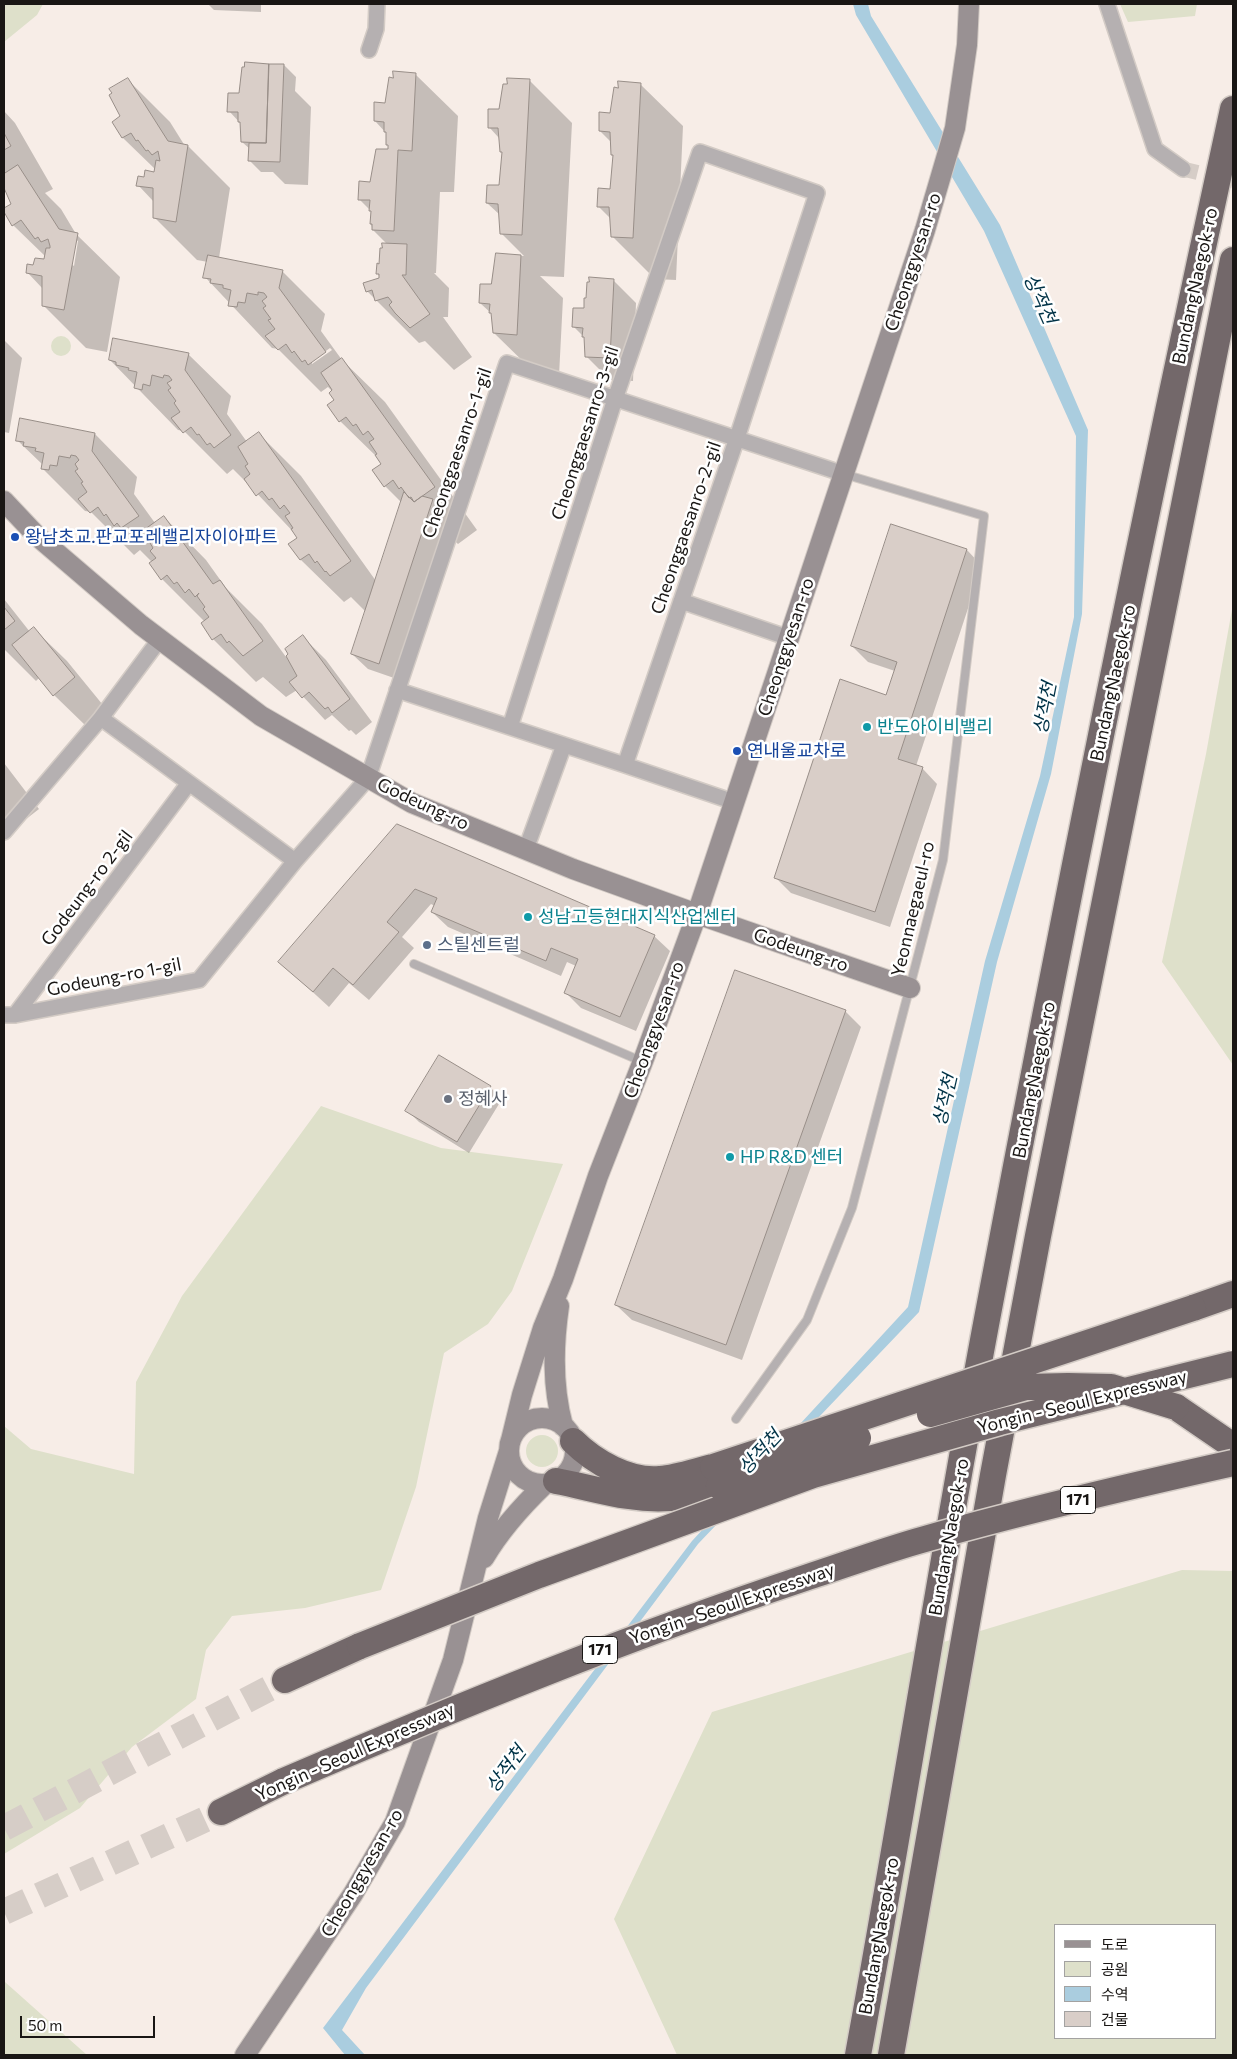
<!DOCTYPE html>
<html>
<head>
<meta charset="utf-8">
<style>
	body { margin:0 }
	#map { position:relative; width:1237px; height:2059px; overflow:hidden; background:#f7ede7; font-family:Commissioner,"Noto Sans KR",sans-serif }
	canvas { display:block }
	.frame { position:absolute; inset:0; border:5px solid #191614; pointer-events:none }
	.legend { position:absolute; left:1054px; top:1924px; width:162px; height:115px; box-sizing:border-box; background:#fff; border:1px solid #a3a2a1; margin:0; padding:6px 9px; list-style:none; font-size:15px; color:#191614 }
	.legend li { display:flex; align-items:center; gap:10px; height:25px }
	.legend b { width:25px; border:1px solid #a3a2a1 }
	.scale { position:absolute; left:20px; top:2016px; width:135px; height:22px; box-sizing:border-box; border:2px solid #191614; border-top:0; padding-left:6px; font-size:15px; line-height:18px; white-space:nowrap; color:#191614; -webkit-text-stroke:4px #fff; paint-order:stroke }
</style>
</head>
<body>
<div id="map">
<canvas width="1237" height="2059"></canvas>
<div class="frame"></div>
<ul class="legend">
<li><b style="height:6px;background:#999193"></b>도로</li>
<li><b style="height:14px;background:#dee0ca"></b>공원</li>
<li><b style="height:14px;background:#aacddf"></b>수역</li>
<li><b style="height:14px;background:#d9cec8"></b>건물</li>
</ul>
<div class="scale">50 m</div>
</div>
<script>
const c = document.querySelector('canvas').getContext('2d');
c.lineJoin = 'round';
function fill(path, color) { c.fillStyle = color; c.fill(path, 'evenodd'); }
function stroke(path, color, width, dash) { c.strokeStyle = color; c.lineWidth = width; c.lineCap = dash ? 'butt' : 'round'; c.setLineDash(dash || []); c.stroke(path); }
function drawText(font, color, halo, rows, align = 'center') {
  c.font = font + ' Commissioner,"Noto Sans KR",sans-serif'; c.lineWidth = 5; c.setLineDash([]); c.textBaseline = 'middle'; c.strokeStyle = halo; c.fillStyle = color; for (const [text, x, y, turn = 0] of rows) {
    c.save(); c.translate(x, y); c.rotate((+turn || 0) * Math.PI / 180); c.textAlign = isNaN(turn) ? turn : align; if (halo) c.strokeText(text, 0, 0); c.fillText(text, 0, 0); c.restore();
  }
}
fill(new Path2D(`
	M4,4H43L37,15L4,42Z
	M1120,4H1197L1195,16L1128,22Z
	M51 346a10 10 0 1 1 20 0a10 10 0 1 1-20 0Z
	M1233,604V1065L1162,962L1206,754Z
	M321,1106L441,1148L563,1164L512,1291L488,1324L444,1353L416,1487L381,1590L305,1608L232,1616L206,1650L196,1699L132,1747L80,1808L4,1854V1426L31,1449L134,1474L136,1382L182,1296Z
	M526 1451a16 16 0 1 1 32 0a16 16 0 1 1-32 0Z
	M1182,1570L1233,1571V2055H677L614,1919L712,1712ZM1056,1925H1216V2038H1056Z
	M4,1981L5,1982L87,2055H4Z`), '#dee0ca');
fill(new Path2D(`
	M853,4H868L871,16L1000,225L1088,430L1082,614L1051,774L997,962L919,1312L698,1544L366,1988L342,2030L365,2055H345L323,2028L692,1541L908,1307L985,961L1040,776L1074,617L1076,436L984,231L856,15Z`), '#aacddf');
fill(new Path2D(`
	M208,4H261V12L214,10Z
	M284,65L296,77L295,91L311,107L308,185L285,184L273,172H261L249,160L250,149L242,142L241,124L229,111L240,95Z
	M415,74L458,116L454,192H440L436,273H434L449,288L448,317H443L472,357L454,370L425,341L419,343L367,291L380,279L378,274L388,245L373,230L371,224L372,212L359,199L371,183L389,150L387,134L375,121L387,104Z
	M127,79L170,122L185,146H188L230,188L219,258L282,271L325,314L321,331L342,360L385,402L477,530L458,544L443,530L394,678L368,669L352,654L366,612L351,597L344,602L301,560L290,544L299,538L250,486L233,469L227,474L184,431L178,430L110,360L188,354L231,396L227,414L247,442L258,433L301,476L376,581L402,503L385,486L382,464L380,460L340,421L332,391L328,387L321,392L278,349L272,348L205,277L208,262L197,260L154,217V202L138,185L155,173L156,170L123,138L113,122L122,117ZM330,348L332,350L312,364V361Z
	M529,80L572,123L564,277L540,276L563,298L559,376L537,375L494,333L492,314L480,303L492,286L497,255L524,256L501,233L500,215L487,203L500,186L503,153L499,138L489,127L500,110Z
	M640,84L683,126L676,280L655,279L612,236L611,219L598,206L611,190L614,156L612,155L611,142L600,131L611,114Z
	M4,111L15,123L53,189L45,193L61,209L76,234L120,277L107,352L86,348L43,305V289L27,272L45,261L46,257L13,225L4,209L12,204L4,187ZM76,240L78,241L74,266L71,264Z
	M613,280L636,303L633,381L610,380L587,357L586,339L573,326L585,310L587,299Z
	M4,340L22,358L9,433L4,432Z
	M21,420L95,434L137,477L134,494L155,523L164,517L206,560L226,588L262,624L286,657L303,637L326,660L372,722L356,735L351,730L349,731L332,715L325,720L297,690L286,697L263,677L256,682L213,639L202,624L205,622L162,579L152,562L140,550L134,555L91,512L85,511L42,468L43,465L17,440Z
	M892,525L967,550L982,566L916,766L922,768L937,784L890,927L791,893L776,878L887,696L895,671L868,662L852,646Z
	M4,599L30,632L34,629L67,661L107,710L87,727L54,695L40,677L36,681L4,649Z
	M4,763L39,809L16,827L4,816Z
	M398,826L654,936L670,951L636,1031L581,1008L565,992L576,966L567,962L561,976L448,927L432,912L435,906L431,904L402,937L414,948L369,1000L349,983L329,1007L280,962Z
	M845,1011L861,1027L742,1360L632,1320L616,1305Z
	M440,1057L490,1087L502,1099L469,1153L419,1122L407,1110Z`), '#0003');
const building = new Path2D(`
	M245,62L269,64L266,143L241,142L240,122H238V112H227L228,93H239L242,67H244Z
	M269,64H284L280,162L248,161L249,143H266Z
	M393,71L416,73L412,151L398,150L394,231L372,230V224H370L371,211H369L370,200H358L359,181L370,182L376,149H388V145H386V132H384V122L374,121V102L385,103L389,77L393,78Z
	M128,78L168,141L188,145L176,222L153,218V188L136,186L138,176L144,177L145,170L154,172L156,160L160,161L158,151L152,155L148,150L146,151L138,140L136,141L131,133L122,138L112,122L120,116L109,95L112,93L109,89Z
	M507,78L530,79L522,235L500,234L498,204L486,203L487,185H499L502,152H500L498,128H488V109H499L503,84H507Z
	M618,81L641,83L633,238L611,237L609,207H597L598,188L610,189L613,155H611L610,132L599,131V112L610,113L614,87L618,88Z
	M4,133L11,146L4,150Z
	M18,165L59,229L78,233L64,310L42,306V276L26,273L27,264L33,265L35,258L44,259L46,248H50V246L48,239L41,242L38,237L35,239L21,220L12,226L4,212V208L11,204L4,188V174Z
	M382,243L407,244L406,275H402L430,314L410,328L395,313L389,305L392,302L388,297L375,301L372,290L366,292L363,283L379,278V274H376L377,263L379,264L380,248H382Z
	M496,253L521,255L517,335L493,333L491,313H489L490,304L479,303L480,284H491Z
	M208,255L283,270L279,288L326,352L308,365L305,360L302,362L294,351L292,353L286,344L278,350L265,336L275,329L268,320L271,319L263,308L266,306L262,301L267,297L264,293L258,292V295L247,293L245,303L238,302L237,307L228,306L231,290L223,288V285L210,283L211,279L203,278Z
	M589,277L614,279L610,358L585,357L584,337H582L583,328L572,327L573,308H584V298H586L587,282H589Z
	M113,338L189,353L185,370L231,435L214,448L210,443L207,445L199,434L197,435L191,427L183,433L171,418L180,412L174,403L176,401L168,390L171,388L167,383L172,380L169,376L164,375L163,378L152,375L150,386L143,384L142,390L134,388L137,372L128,370L129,368L116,365V362L109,360Z
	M342,358L435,487L414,502L411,497L409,498L401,487L399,489L393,480L384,487L372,470L381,464L375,455L377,454L369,442L374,439L368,431L363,435L356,424L353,426L346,417L339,422L327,405L334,400L329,393L332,390L321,373Z
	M20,418L95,433L92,451L139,516L121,528L117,523L114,526L106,514L104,516L98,507L90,513L78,499L87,492L81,483L83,482L75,471L78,469L75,464L79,460L76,456L71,455L70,458L59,456L57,466L50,465L49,470L41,469L44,453L35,451L36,448L23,446L24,442L16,441Z
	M259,432L351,561L330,576L326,571L325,572L317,561L315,563L309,554L300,560L288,544L297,538L291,529L293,528L285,516L290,513L284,505L280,509L272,498L269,500L262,491L256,496L244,479L250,474L245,466L248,464L238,447Z
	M404,492L414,502L422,496L433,499L379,664L351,654Z
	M164,516L213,584L220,580L263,641L243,656L229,641L227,643L221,634L212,640L201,623L209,617L203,609L205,607L197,596L199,593L195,597L189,589L185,593L177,582L174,584L167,575L161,580L149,563L156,558L150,551L153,548L143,531Z
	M891,524L967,549L898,759L923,767L875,912L774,878L840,679L886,695L897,662L851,646Z
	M4,607L15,621L4,630Z
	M34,627L75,677L53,696L12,645Z
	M303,635L350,699L332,713L328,707L325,709L309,692L302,698L289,682L297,676L286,656L288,654L285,649Z
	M397,824L655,935L620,1017L564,993L578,959L551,948L546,961L431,912L437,898L415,889L387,922L399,932L353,985L333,968L313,992L278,962Z
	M735,970L846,1010L726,1345L615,1305Z
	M439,1055L491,1086L457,1142L405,1111Z`);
fill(building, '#d9cec8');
stroke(building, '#988e88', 1);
stroke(new Path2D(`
	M1183,169L1233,181`), '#d6cdc7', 15, [15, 8]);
stroke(new Path2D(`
	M4,1828L285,1680
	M4,1912L221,1812`), '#d6cdc7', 26, [26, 13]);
const lane = new Path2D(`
	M414,964L641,1061
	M736,1419L807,1320L852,1208L943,860L984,516L844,474`);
const street = new Path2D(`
	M1107,4L1155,149L1183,169
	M369,50L376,29L377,4
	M681,601L789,638
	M397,690L625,765L737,438L817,193L700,152L615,399L510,727
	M101,718L160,639
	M625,765L734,802
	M4,832L101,718L295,861
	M526,849L564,745
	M4,1015H15L199,980L295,861L368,778L507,363L844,474
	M15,1015L189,783`);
const secondary = new Path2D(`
	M4,501L37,536L141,625L261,716L412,803L573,869L697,914L910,988
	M559,1306C553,1347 552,1386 563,1426
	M509 1451a33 33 0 1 1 66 0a33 33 0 1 1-66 0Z
	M511,1440L522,1395L543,1328L563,1279L598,1176L643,1061L697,914L925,230L955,128L967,45L969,4
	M484,1558C501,1529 521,1507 545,1484
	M245,2055L353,1894L395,1822L453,1660L488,1518L509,1451`);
const highway = new Path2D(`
	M1193,1308L1233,1294
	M1176,1407L1233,1446
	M573,1441C594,1462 629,1482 660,1479C677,1478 696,1471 713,1467
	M556,1481C594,1488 630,1501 670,1498C686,1496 703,1490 719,1486
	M285,1680L360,1646
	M221,1812L284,1781
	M858,2055C903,1810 941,1564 987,1319C1063,915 1145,511 1233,109
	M891,2055L993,1475L1038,1236L1233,260`);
stroke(lane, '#d3cbc5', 10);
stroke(street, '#d3cbc5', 18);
stroke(secondary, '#d3cbc5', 22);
stroke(highway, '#d3cbc5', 29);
stroke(lane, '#b5b0b1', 8);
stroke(street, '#b5b0b1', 15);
stroke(secondary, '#999193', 20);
stroke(highway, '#73686a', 26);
const highwayBridge = new Path2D(`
	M930,1414L1026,1387L1068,1386L1111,1387L1176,1407
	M713,1467L1193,1308
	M719,1486L858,1438
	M360,1646L539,1575L813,1475L1000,1422L1233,1364
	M284,1781C456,1707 628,1637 805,1578C845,1565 885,1550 925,1539C1027,1510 1130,1486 1233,1463`);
stroke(highwayBridge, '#d3cbc5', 29, []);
stroke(highwayBridge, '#73686a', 26);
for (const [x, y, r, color] of [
	[15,537,5,"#1a4fb4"],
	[867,727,5,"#0f9aa8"],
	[737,751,5,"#1a4fb4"],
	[528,917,5,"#0f9aa8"],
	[427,945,5,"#5c6f8a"],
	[448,1099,5,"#6b7280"],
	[730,1157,5,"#0f9aa8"]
]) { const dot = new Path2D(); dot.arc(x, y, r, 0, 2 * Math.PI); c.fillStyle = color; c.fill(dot); stroke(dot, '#fff', 2); }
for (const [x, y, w] of [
	[1078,1500,35],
	[600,1650,35]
]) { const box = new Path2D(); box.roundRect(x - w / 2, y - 13.5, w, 27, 4); c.fillStyle = '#fff'; c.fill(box); stroke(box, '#191614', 1); }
drawText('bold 16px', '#191614', null, [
	["171",1078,1500],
	["171",600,1650]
]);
drawText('18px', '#191614', '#fff', [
	["Cheonggyesan-ro",913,262,-72],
	["BundangNaegok-ro",1195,286,-78],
	["Cheonggaesanro-3-gil",585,433,-72],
	["Cheonggaesanro-1-gil",457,453,-71],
	["Cheonggaesanro-2-gil",686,528,-71],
	["Cheonggyesan-ro",786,647,-72],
	["BundangNaegok-ro",1113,683,-78],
	["Godeung-ro",423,804,25],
	["Godeung-ro 2-gil",87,888,-53],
	["Yeonnaegaeul-ro",913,909,-77],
	["Godeung-ro",801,950,19],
	["Godeung-ro 1-gil",114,977,-11],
	["Cheonggyesan-ro",654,1030,-70],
	["BundangNaegok-ro",1034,1080,-79],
	["Yongin - Seoul Expressway",1082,1402,-14],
	["BundangNaegok-ro",949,1537,-80],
	["Yongin - Seoul Expressway",732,1604,-19],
	["Yongin - Seoul Expressway",355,1752,-24],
	["Cheonggyesan-ro",362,1873,-60],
	["BundangNaegok-ro",879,1936,-80]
]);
drawText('18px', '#164399', '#fff', [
	["왕남초교.판교포레밸리자이아파트",25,537],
	["연내울교차로",747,751]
], 'left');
drawText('18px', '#0d838f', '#fff', [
	["반도아이비밸리",877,727],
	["성남고등현대지식산업센터",538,917],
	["HP R&D 센터",740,1157]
], 'left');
drawText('18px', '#4e5e75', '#fff', [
	["스틸센트럴",437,945]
], 'left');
drawText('18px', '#5b616d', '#fff', [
	["정혜사",458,1099]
], 'left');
drawText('italic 19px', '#003246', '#fff', [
	["상적천",1040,299,66],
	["상적천",1045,708,-79],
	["상적천",945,1100,-77],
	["상적천",760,1452,-47],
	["상적천",506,1769,-53]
]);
</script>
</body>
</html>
